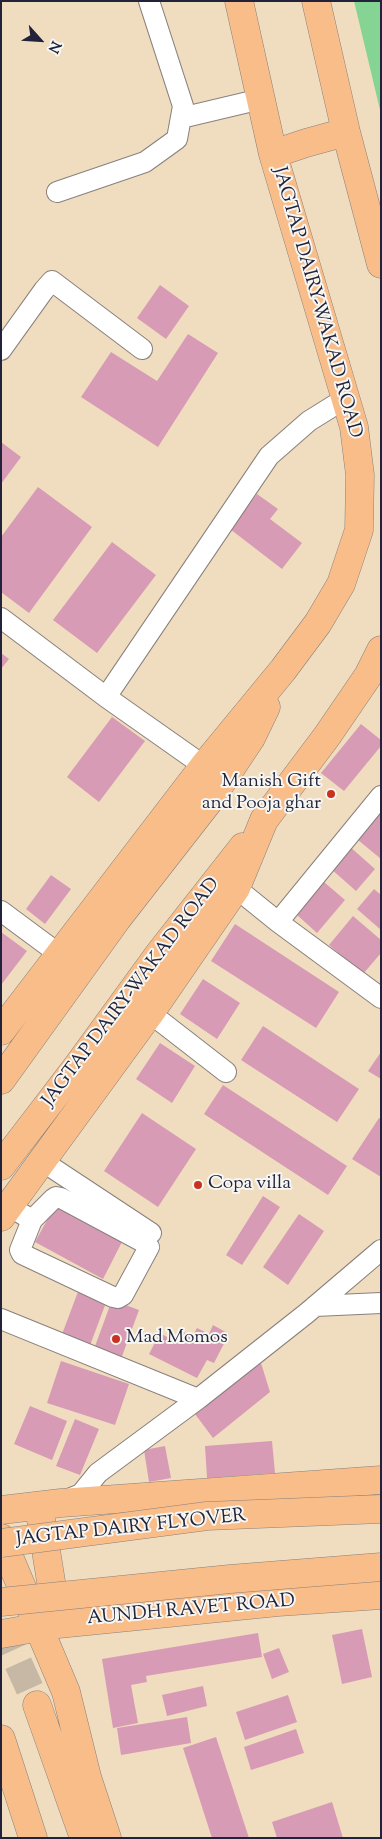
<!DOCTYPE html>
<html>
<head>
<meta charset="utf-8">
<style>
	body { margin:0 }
	#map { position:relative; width:382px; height:1839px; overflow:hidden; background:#f0ddbf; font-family:"Sorts Mill Goudy",serif }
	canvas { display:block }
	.frame { position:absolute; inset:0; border:2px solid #22223b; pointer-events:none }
	.north { position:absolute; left:15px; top:15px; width:50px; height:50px; -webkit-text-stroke:4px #f6f6f2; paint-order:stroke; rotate:116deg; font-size:14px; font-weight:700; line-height:20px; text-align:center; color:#22223b }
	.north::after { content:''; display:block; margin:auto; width:18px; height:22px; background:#22223b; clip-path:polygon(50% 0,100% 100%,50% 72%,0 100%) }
</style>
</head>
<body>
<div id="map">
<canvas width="382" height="1839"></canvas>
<div class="frame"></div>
<div class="north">N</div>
</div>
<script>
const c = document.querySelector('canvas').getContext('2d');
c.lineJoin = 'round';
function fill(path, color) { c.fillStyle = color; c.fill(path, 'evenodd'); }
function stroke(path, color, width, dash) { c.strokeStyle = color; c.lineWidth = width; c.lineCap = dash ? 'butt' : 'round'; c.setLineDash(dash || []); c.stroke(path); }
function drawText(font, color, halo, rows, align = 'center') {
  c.font = font + ' "Sorts Mill Goudy",serif'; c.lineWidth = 4; c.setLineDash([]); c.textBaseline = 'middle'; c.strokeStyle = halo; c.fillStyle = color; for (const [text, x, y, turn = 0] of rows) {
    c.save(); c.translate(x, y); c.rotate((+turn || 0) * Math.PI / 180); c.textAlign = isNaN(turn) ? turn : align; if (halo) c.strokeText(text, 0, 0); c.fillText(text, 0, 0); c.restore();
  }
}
fill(new Path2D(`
	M354,1H381V114Z`), '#85d493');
fill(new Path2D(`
	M160,285L189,306L166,339L137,318Z
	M188,334L218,353L158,447L81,397L111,352L157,381Z
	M1,442L21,457L1,484Z
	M38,487L92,527L29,613L1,592V537Z
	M257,494L278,509L270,519L302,543L282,569L230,529Z
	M112,542L156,575L97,653L53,620Z
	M1,653L9,659L1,669Z
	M112,717L145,741L99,802L67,777Z
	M361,724L381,740V746L344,791L321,773Z
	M381,802V859L352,835Z
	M349,846L375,869L356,891L330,868Z
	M51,875L71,889L45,924L26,909Z
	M324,882L345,900L317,933L296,914Z
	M374,889L381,895V930L357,909Z
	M353,916L381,940V953L363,974L329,945Z
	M235,924L339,992L316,1028L211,961Z
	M1,932L27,951L1,985Z
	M203,979L240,1003L217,1039L180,1014Z
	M263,1026L359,1089L337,1122L241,1060Z
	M160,1043L195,1066L172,1103L136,1079Z
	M381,1052V1079L368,1071Z
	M223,1085L347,1166L328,1195L204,1114Z
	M142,1113L196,1149L158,1207L104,1171Z
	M379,1118L381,1119V1177L352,1159Z
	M263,1196L280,1207L242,1265L226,1255Z
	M57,1202L124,1238L103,1279L35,1242Z
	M299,1214L324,1231L288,1285L263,1267Z
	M79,1289L107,1300L89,1348L61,1337Z
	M112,1300L139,1310L121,1359L94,1349Z
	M213,1325L229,1334L214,1363L207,1360L197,1378L149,1354L160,1333L174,1341L180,1330L192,1337L197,1328L209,1334Z
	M61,1361L129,1384L115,1425L47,1403Z
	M261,1363L270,1392L213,1438L195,1414Z
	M30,1406L67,1421L52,1460L14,1444Z
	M75,1419L99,1429L80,1475L56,1466Z
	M272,1441L275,1473L207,1478L205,1446Z
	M165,1446L171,1478L149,1482L144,1450Z
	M362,1629L372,1677L342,1684L332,1635Z
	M258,1633L262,1657L146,1676L147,1682L131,1685L138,1723L113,1728L102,1659Z
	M279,1648L289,1672L272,1679L263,1654Z
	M203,1686L207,1706L167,1716L162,1695Z
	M288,1695L297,1722L245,1740L236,1712Z
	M187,1717L191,1743L121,1755L117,1728Z
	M296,1729L304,1753L251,1770L244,1747Z
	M216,1737L249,1838H212L183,1748Z
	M332,1802L343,1838H277L272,1822Z`), '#d79bb5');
stroke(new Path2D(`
	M1,1625L37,1705`), '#c7b8a5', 28, [28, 14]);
const minor = new Path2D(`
	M181,118L261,99
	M57,192L145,162L177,139L183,106L149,1
	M1,350L44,290L52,281L142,349
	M1,618L106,697L204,766
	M106,697L269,456L309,421L346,398
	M236,888L278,922L381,998
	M1,911L59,954
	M278,922L381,796
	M150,1013L226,1072
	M42,1161L151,1233
	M9,1206L32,1220L20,1250L22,1254L113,1297L118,1298L123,1295L149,1247L145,1243L61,1198L56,1197L53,1199L32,1220
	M315,1306L381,1303
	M1,1319L198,1399
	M64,1501L81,1494L98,1473L198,1399L307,1313L381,1250`);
const primary = new Path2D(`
	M316,1L346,132L381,264
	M273,154L306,143L346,132
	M1,1031L204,766L283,670L318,623L341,584L359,530L360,475L354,427L273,154L239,1
	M1,1080L117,919L209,801L251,738L266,707
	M1,1166L79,1064L159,954L243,847
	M1,1217L150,1013L236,888L264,820L327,736L368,676L381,650
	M1,1510L61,1503L381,1480
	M40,1513L57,1619
	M1,1538L66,1692L87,1777L107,1838
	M1,1634L58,1624L278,1602L381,1595
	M37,1705L84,1838
	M1,1739L33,1838`);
stroke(minor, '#89807d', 22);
stroke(primary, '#89807d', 29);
stroke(minor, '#fff', 20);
stroke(primary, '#f8bd89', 28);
const primaryBridge = new Path2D(`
	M1,1543L207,1516L381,1509
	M1,1602L230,1579L381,1567`);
stroke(primaryBridge, '#89807d', 29, []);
stroke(primaryBridge, '#f8bd89', 28);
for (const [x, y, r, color] of [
	[331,794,5,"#c8321e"],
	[198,1185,5,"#c8321e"],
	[116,1339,5,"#c8321e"]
]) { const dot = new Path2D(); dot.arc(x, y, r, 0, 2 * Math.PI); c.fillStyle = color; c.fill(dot); stroke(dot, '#f6f6f2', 2); }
drawText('19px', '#22223b', '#f6f6f2', [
	["JAGTAP DAIRY-WAKAD ROAD",316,303,74],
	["JAGTAP DAIRY-WAKAD ROAD",132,993,-53],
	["JAGTAP DAIRY FLYOVER",131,1529,-6],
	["AUNDH RAVET ROAD",191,1611,-5]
]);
drawText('19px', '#22223b', '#f6f6f2', [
	["Manish Gift",321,783,"right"],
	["and Pooja ghar",321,805,"right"],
	["Copa villa",208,1185],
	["Mad Momos",126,1339]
], 'left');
</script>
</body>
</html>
